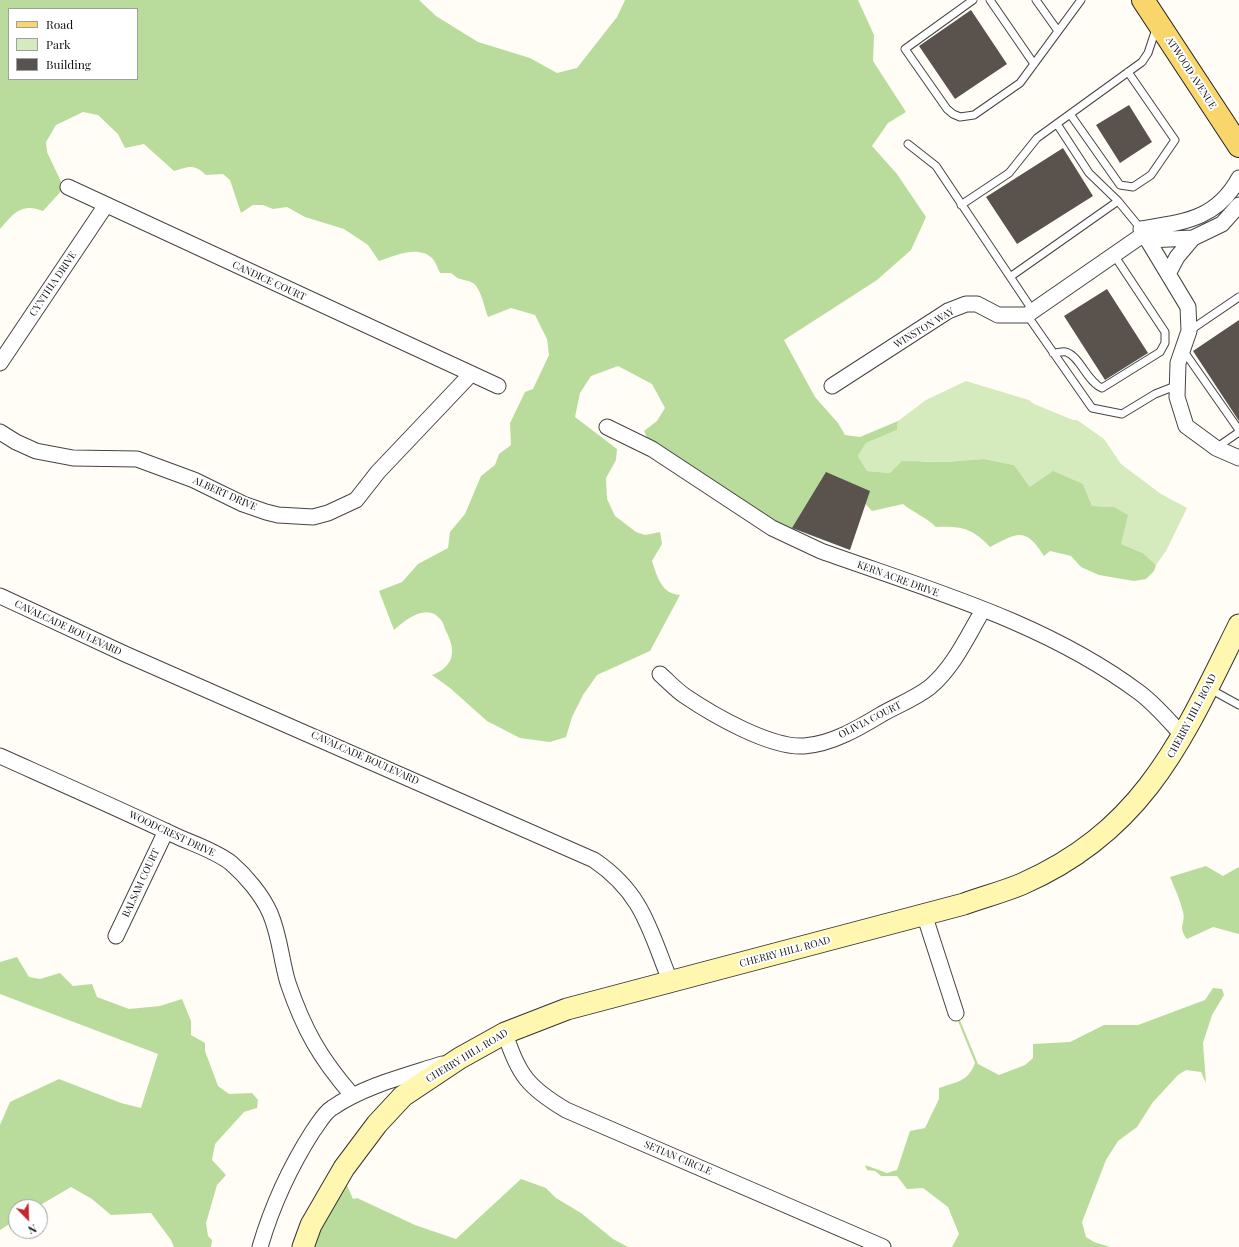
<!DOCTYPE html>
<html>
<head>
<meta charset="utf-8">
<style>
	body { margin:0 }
	#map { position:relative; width:1239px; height:1247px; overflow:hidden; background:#fffdf5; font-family:"Playfair Display",serif }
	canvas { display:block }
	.legend { position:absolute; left:8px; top:8px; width:130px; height:72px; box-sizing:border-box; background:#fff; border:1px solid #a0a0a0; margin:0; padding:5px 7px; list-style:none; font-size:12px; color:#111 }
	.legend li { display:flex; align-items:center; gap:8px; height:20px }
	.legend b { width:20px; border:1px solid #a0a0a0 }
	.north { position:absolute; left:8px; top:1199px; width:40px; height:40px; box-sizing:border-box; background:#fff; border:1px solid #a0a0a0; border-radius:50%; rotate:157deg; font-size:11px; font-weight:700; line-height:16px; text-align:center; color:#111 }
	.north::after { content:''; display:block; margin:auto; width:14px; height:18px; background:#c4262e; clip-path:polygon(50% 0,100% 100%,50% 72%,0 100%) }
</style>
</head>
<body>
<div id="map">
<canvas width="1239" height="1247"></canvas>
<ul class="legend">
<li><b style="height:5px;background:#f9d66b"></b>Road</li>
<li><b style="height:11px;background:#d5ebbd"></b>Park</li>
<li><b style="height:11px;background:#5a524d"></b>Building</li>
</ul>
<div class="north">N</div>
</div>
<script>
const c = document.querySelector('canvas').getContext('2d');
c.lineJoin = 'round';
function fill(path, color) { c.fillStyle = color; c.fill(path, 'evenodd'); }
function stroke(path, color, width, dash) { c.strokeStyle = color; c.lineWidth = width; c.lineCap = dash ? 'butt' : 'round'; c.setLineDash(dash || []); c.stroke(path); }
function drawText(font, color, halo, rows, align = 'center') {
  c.font = font + ' "Playfair Display",serif'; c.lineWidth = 4; c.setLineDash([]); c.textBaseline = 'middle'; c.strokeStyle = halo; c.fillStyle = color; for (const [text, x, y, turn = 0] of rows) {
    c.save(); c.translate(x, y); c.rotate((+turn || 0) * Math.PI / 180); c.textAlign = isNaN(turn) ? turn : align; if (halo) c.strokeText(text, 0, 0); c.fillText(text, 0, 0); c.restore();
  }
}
fill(new Path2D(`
	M966,381L1029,400L1034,404L1073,420H1077L1104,439L1121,464L1161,494L1187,508L1166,551L1156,565L1143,553L1121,544L1114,507L1092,506L1083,484L1030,487L1014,465L984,459L945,462L922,461L890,473L867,471L858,456L866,443L897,430L898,421L926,400Z`), '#d5ebbd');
fill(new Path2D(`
	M0,0H419L436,16L478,42L530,58L557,73L577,68L617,17L625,0H858L874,35L873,61L906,112L888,123L872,146L897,174L926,217L911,250L877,280L784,340L815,397L838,423L845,435L860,437L898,421L897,430L866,443L858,456L867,471L890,473L902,461L945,462L984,459L1014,465L1030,487L1053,471L1083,484L1092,506L1114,507L1128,515L1121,544L1143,553L1156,565L1154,571L1146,579L1134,581L1099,575L1081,567L1071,556L1050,551L1044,556C1025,526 1017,533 990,547C972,528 961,526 936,527C926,517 914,513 903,504L872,511L860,498C810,494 812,490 791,537L650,444L644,431L657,421L665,408L652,384L618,366L591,376L580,393L575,417L617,449L616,460L606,478L607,499L615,516L636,532L645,535L660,532L662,544L652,561C657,576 661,594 680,595L650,651L597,675L583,695L572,717L566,737L550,742L520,738L487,721L450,688L432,675C456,666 456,649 445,629C444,625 442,620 439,618C426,603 404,621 394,630L379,591L402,582L418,564L448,548L450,532L465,514L481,476L495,465L499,454L511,445L510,423L525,392L533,389L549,355L547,339L535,315L511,308L488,317C484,307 481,286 471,282C461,278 462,282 451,273H440C438,269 436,263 433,259C419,244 394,256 379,261L368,245L344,229L305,217L287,207L273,209L263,205H253L241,213L230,180L223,174L206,175C193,163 189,167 174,171L144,144L125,148L118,134L98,115L83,112L56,125L46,142L47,152L64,188L43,211C21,202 13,214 0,229ZM9,9H137V79H9Z
	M1206,866L1223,876L1239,867V934L1213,927L1187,939C1177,926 1186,924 1183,912C1180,900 1175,888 1170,877Z
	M17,957L29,977L40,979L60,973L73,986L92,984L97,997L129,1009L160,1006L182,999L191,1021V1035L205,1043V1051L218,1086L229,1094L252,1093L258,1100L257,1108L244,1112L215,1144L212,1160L226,1175L217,1185L206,1223L208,1236L212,1240L211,1247H174L171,1240L151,1213L111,1215L92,1199L71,1187L37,1207H16V1220L0,1230V1125L10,1102L59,1079L121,1103L141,1108L158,1054L0,994V962Z
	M1213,988L1222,989L1224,995L1212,1015L1203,1043L1206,1083L1201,1072L1186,1070L1178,1075L1153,1102L1137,1127L1118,1141L1106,1160L1082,1222L1086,1237L1094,1242L1110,1247H952L959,1234L948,1207L923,1188L907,1189L897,1176H881L875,1171L867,1170L865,1165L887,1173L897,1170L910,1131L925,1128L939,1099V1088C956,1082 968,1082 975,1063L956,1016L957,1013L978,1064L999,1075L1025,1065L1033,1058V1044L1070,1042L1104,1025H1138L1205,1000Z
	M342,1174L353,1199L357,1198L415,1225L456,1239L521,1179L546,1188L556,1198L581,1213L613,1239L628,1247H303Z`), '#b9dc9c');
fill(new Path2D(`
	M971,10L1007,64L955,99L919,46Z
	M1129,105L1152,142L1120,163L1096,125Z
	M1063,148L1093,196L1017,244L986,197Z
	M1107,289L1148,353L1105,380L1064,316Z
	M1239,320V421L1193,351Z
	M826,472L870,491L850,550L792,528Z`), '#5a524d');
const service = new Path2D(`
	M973,0L905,49L947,109L953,114L960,117L974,115L1020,83L1081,0
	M990,0L1034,64
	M1036,0L1058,31
	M1070,114L1120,185L1133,187L1151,175L1175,140L1128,72
	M1057,124L1089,173L1118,201L1141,229
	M908,144L936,166L1033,311
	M961,205L1009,173L1037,138L1142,62L1148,53L1156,29
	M1010,277L1118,201
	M1027,315L1092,408L1122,414L1155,394L1178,385
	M1189,331L1239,297
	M1183,350L1239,430
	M1053,353C1057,353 1063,351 1066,352C1080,356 1087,382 1102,388L1160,352L1165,343V332L1114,255
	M1216,448L1239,432
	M1210,689L1239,705`);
const minor = new Path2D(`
	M1239,178C1216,220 1183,222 1141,229L1188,307L1189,331L1178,363L1177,397L1186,426L1216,448L1239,458
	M68,187L498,386
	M1147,240L1193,238
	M1168,274L1177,257L1193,238L1222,224L1239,205
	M0,363L106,205
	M832,386L948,311L966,304H977L998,315H1027L1144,234
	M607,427L652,449L772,528L821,551C930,590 1047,623 1140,693C1157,706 1169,721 1183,736
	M0,432L16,442L36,451L73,458L137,459L194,480L243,504L266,512L278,515L313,517L328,513L356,500L378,472L471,374
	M0,596L125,654L594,860C644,894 650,932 671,983
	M660,674C668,681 676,690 685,696C713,715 770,748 804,746C832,744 859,728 882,714C898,705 916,698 930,687C954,667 968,635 983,610
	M0,756C58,782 117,808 174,835C193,844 214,850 231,863C246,876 262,895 270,913C280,936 281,960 288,983C304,1030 320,1058 352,1095
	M924,914L956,1013
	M116,936L166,831
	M505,1033C518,1075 529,1088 566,1110L883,1247
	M260,1247C272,1206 290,1167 313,1131C319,1123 324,1113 332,1108C364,1086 405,1076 442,1064`);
const secondary = new Path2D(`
	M303,1247L311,1225L344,1168L377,1124L403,1096L460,1058L505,1033L567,1009L964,904C983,897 1003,892 1022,884C1145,830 1183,738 1239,625`);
const primary = new Path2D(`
	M1143,0L1239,146`);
stroke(service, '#444', 9);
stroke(minor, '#444', 17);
stroke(secondary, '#333', 23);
stroke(primary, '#222', 24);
stroke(service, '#fff', 7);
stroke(minor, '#fff', 15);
stroke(secondary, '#fff6b0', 21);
stroke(primary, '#f9d66b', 22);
drawText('10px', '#111', '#fff', [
	["ATWOOD AVENUE",1191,73,57],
	["CANDICE COURT",269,281,25],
	["CYNTHIA DRIVE",53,284,-56],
	["WINSTON WAY",924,328,-31],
	["ALBERT DRIVE",225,494,24],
	["KERN ACRE DRIVE",898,579,20],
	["CAVALCADE BOULEVARD",68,628,25],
	["CHERRY HILL ROAD",1192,716,-62],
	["OLIVIA COURT",870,720,-27],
	["CAVALCADE BOULEVARD",365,758,24],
	["WOODCREST DRIVE",172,834,25],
	["BALSAM COURT",141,883,-65],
	["CHERRY HILL ROAD",785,952,-15],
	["CHERRY HILL ROAD",467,1056,-31],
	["SETIAN CIRCLE",678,1158,23]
]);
</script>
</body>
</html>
